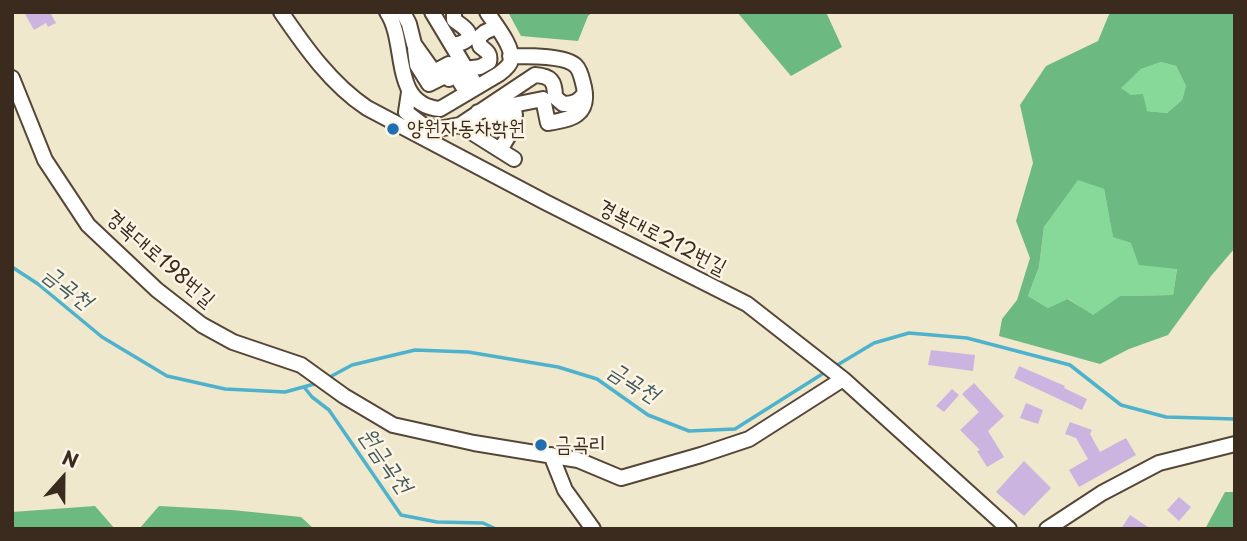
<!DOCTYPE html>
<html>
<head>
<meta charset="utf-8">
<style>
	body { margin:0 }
	#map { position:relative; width:1247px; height:541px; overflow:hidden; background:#f0e8cc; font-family:"Playpen Sans",sans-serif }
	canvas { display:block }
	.frame { position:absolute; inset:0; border:14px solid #3b2a1e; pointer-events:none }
	.north { position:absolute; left:28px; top:443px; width:70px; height:70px; -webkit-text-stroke:5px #fcf5e5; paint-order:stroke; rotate:21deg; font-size:19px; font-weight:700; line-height:28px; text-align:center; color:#3b2a1e }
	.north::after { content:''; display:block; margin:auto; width:24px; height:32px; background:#3b2a1e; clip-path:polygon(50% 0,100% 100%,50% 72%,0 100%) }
</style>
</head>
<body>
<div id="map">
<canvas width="1247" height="541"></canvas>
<div class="frame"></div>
<div class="north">N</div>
</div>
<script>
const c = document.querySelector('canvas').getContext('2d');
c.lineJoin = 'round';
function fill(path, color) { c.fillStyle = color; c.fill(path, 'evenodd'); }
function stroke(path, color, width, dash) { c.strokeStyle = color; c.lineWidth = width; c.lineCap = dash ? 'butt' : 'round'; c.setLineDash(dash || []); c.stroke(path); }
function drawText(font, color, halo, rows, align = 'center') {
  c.font = font + ' "Playpen Sans","Poor Story",sans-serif'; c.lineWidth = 5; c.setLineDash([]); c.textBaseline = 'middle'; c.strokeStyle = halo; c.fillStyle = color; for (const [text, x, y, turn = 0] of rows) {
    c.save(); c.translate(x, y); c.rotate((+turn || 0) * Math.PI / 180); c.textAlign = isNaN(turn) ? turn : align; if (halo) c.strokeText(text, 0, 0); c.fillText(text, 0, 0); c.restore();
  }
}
fill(new Path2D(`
	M1161,62L1176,66L1186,86L1182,100L1167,113L1147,111L1131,95L1120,88L1141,69Z
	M1078,179L1104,189L1113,236L1131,243L1177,268L1173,295L1121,296L1093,316L1069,299L1048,308L1028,296L1039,267L1044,227Z`), '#87d99a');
fill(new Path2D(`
	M508,12H593L588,16L578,41L521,36Z
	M737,12H826L842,47L791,76Z
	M1110,12H1235V248L1211,276L1168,335L1129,349L1100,364L999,336L1002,319L1017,300L1030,258L1016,221L1033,163L1020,105L1046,66L1098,41ZM1161,62L1176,66L1186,86L1182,100L1167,113L1147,111L1143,94L1131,95L1121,88L1141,69ZM1078,180L1104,189L1113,237L1131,243L1139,265L1177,269L1173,295L1120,296L1093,315L1068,299L1048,308L1028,296L1039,267L1044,227Z
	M1225,492H1235V529H1205Z
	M95,506L115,529H12V512Z
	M159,506L232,510L301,517L314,529H139Z`), '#6db982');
stroke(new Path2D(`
	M12,267L38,284L102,337L167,376L225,389L285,392L318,383
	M834,367L874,343L909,333L967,338L1070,365L1121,405L1166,417L1235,419
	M328,378L352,365L415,350L468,352L558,367L597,379L648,415L689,431L735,429L827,371
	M304,387L312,397L329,410L401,515L437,522L483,523L496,529`), '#4eb2cd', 3.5);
fill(new Path2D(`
	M24,12H50L56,23L48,27L46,23L34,30Z
	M931,350L975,355L973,371L928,365Z
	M1019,366L1065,386L1064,388L1087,399L1082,410L1014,378Z
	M974,383L1004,416L988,431L1004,457L987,467L977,451L980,450L960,430L979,412L962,394Z
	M952,389L959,395L944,412L936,406Z
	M1026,403L1043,410L1038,424L1020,418Z
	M1070,422L1092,430L1090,434L1100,452L1126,438L1136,455L1079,487L1069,470L1088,459L1076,438L1065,434Z
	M1024,461L1051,488L1024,516L996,492Z
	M1179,497L1191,507L1179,521L1167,510Z
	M1130,515L1151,529H1121Z`), '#cbb5e0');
const minor = new Path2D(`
	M281,12C305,47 331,84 367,108L545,202L747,304L843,379L1009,529
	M387,12C408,43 390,105 440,109L499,74C503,71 510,66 511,60C514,47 494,23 487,12
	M403,12L409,24L414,44L434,72L449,64L467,93
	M432,12L477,87
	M452,45C459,44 471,42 468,32C466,28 458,23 454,20V12
	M415,49L417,65L429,84L447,75L449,79
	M466,69L480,67L489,62C491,53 486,51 480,46L478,38L485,32L496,27
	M12,78L45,160L88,225L157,290L202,325L233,342L301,365L344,396L393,425L474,443L578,460L621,478L701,455L749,439L843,379
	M409,92L406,112L423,125L438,129L460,125L535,75C551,76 555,81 555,97L563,104C574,104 578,102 585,93
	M490,110L494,119L515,115L513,105
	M478,112L543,99L548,123C571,119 590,116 584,87C582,80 581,71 576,66C566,55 525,56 510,56
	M460,125L514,159
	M500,150L509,135
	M551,455L565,490L593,529
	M1047,529L1102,493L1159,463L1235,444`);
stroke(minor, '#564638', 18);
stroke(minor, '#fff', 14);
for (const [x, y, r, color] of [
	[393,129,7,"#1f6fb2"],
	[541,445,7,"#1f6fb2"]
]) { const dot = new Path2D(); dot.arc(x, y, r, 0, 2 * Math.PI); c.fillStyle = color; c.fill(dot); stroke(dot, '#fcf5e5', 2.5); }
drawText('21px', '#3b2a1e', '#fcf5e5', [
	["양원자동차학원",407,129],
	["금곡리",555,445]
], 'left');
drawText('21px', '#3b2a1e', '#fcf5e5', [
	["경복대로212번길",662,238,27],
	["경복대로198번길",160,259,41]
]);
drawText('italic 23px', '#425a5b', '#fcf5e5', [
	["금곡천",67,288,38],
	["금곡천",633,383,32],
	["원금곡천",385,461,55]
]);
</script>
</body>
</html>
